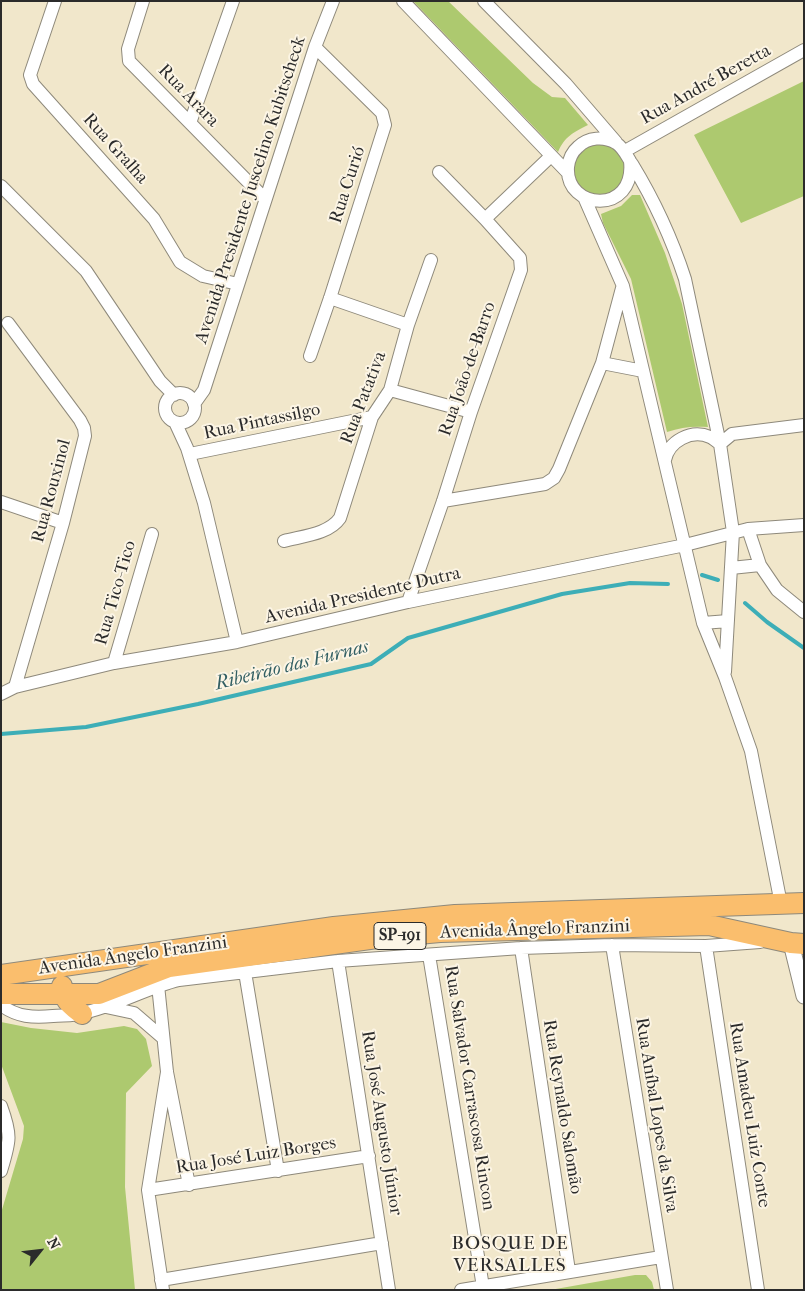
<!DOCTYPE html>
<html>
<head>
<meta charset="utf-8">
<style>
	body { margin:0 }
	#map { position:relative; width:805px; height:1291px; overflow:hidden; background:#f1e7cb; font-family:"IM FELL French Canon",serif }
	canvas { display:block }
	.frame { position:absolute; inset:0; border:2px solid #2b2b2b; pointer-events:none }
	.north { position:absolute; left:15px; top:1226px; width:50px; height:50px; -webkit-text-stroke:4px #fcf5e5; paint-order:stroke; rotate:61deg; font-size:14px; font-weight:700; line-height:20px; text-align:center; color:#2b2b2b }
	.north::after { content:''; display:block; margin:auto; width:18px; height:22px; background:#2b2b2b; clip-path:polygon(50% 0,100% 100%,50% 72%,0 100%) }
</style>
</head>
<body>
<div id="map">
<canvas width="805" height="1291"></canvas>
<div class="frame"></div>
<div class="north">N</div>
</div>
<script>
const c = document.querySelector('canvas').getContext('2d');
c.lineJoin = 'round';
function fill(path, color) { c.fillStyle = color; c.fill(path, 'evenodd'); }
function stroke(path, color, width, dash) { c.strokeStyle = color; c.lineWidth = width; c.lineCap = dash ? 'butt' : 'round'; c.setLineDash(dash || []); c.stroke(path); }
function drawText(font, color, halo, rows, align = 'center') {
  c.font = font + ' "IM FELL French Canon",serif'; c.lineWidth = 4; c.setLineDash([]); c.textBaseline = 'middle'; c.strokeStyle = halo; c.fillStyle = color; for (const [text, x, y, turn = 0] of rows) {
    c.save(); c.translate(x, y); c.rotate((+turn || 0) * Math.PI / 180); c.textAlign = isNaN(turn) ? turn : align; if (halo) c.strokeText(text, 0, 0); c.fillText(text, 0, 0); c.restore();
  }
}
fill(new Path2D(`
	M413,1H448L533,83L552,97L565,98L588,125C574,132 565,136 558,152Z
	M804,81V196L741,223L694,135Z
	M573 170a26 26 0 1 1 52 0a26 26 0 1 1-52 0Z
	M632,195H640L665,253L682,304L708,427C693,426 681,427 667,432L631,279L603,223L601,214L621,206Z
	M1,1022L31,1028L77,1033L124,1026L137,1029L146,1039L152,1066L126,1093L125,1187L135,1290H1V1213L23,1139L24,1126L1,1064Z
	M635,1275H646L652,1282L654,1290H550Z`), '#adc96f');
stroke(new Path2D(`
	M702,575L718,580
	M745,603L767,622L804,648
	M1,734L86,727L198,704L371,664L408,638L562,594L630,583L668,584`), '#3daeb7', 4);
const minor = new Path2D(`
	M55,1L30,75L33,84L154,219L180,262L203,276L238,284
	M143,1L128,49L129,61L265,199
	M403,1L568,173
	M484,1L566,84L616,142
	M190,123L233,1
	M625,151L804,50
	M630,161C636,215 565,211 568,167C569,159 572,152 578,147C588,137 604,136 616,143C624,148 627,157 632,164C654,200 672,239 685,279L720,444L733,532L725,672
	M1,186L86,271L160,381L174,395
	M584,197L623,286L703,623L725,677L751,751L781,904
	M485,219L551,156
	M330,298L408,325
	M8,323L80,420L84,428L85,436L63,523L15,687
	M310,356L330,298L385,125L382,113L315,47
	M602,363L622,288
	M390,390L471,412
	M165 408a15 15 0 1 1 30 0a15 15 0 1 1-30 0Z
	M194,404L204,390L315,47L333,1
	M175,422L187,448L204,503L237,642
	M190,454L372,417
	M665,460C669,441 691,429 710,437C713,438 717,442 720,444L732,434L804,425
	M443,501L545,484L554,478L559,469L602,363L643,371
	M1,502L63,523
	M748,529L760,565L777,590L804,612
	M284,541C303,536 329,534 340,518L372,417L390,390L408,325L431,260
	M731,568L760,565
	M408,602L443,501L471,412L521,270L520,258L485,219L439,172
	M703,623L728,621
	M114,663L152,534
	M1,694L15,687L114,663L237,642L408,602L685,545L748,529L804,525
	M612,945L667,1290
	M706,946L758,1290
	M521,948L569,1271
	M429,955L483,1287
	M338,961L389,1290
	M245,972L278,1171
	M158,985L167,1072L189,1185
	M1,1005C17,1017 33,1018 53,1016C63,1015 74,1016 83,1013C116,1006 146,988 179,980L338,961L521,948L612,945L706,946L760,942
	M106,1007L134,1013L163,1038
	M1,1106C12,1136 10,1141 1,1171
	M148,1190L369,1156
	M161,1280L382,1243
	M163,1290L148,1190L167,1072
	M461,1290L661,1257`);
const tertiary = new Path2D(`
	M791,943L804,996`);
const primary = new Path2D(`
	M1,975L334,927L455,915L804,903
	M62,986C64,1001 71,1005 82,1014
	M1,994H99L169,967L384,937L440,932L709,925L791,943L804,944`);
stroke(minor, '#8e897b', 14);
stroke(tertiary, '#8e897b', 17);
stroke(primary, '#8e897b', 22);
stroke(minor, '#fff', 12);
stroke(tertiary, '#fff', 15);
stroke(primary, '#fabe6d', 20);
for (const [x, y, w] of [
	[400,936,52]
]) { const box = new Path2D(); box.roundRect(x - w / 2, y - 13.5, w, 27, 4); c.fillStyle = '#fcf5e5'; c.fill(box); stroke(box, '#2b2b2b', 1); }
drawText('bold 16px', '#2b2b2b', null, [
	["SP-191",400,936]
]);
drawText('18px', '#2b2b2b', '#fcf5e5', [
	["Rua André Beretta",706,85,-29],
	["Rua Arara",188,96,46],
	["Rua Gralha",115,149,48],
	["Rua Curió",348,185,-72],
	["Avenida Presidente Juscelino Kubitscheck",251,190,-72],
	["Rua João-de-Barro",468,369,-71],
	["Rua Patativa",364,398,-69],
	["Rua Pintassilgo",262,422,-12],
	["Rua Rouxinol",52,491,-75],
	["Rua Tico-Tico",116,593,-74],
	["Avenida Presidente Dutra",363,596,-13],
	["Avenida Ângelo Franzini",535,930,-2],
	["Avenida Ângelo Franzini",133,956,-8],
	["Rua Salvador Carrascosa Rincon",469,1088,81],
	["Rua Reynaldo Salomão",562,1107,81],
	["Rua Aníbal Lopes da Silva",656,1115,81],
	["Rua Amadeu Luiz Conte",749,1115,81],
	["Rua José Augusto Júnior",381,1123,81],
	["Rua José Luiz Borges",256,1156,-9]
]);
drawText('italic 19px', '#325f63', '#fcf5e5', [
	["Ribeirão das Furnas",292,666,-14]
]);
c.letterSpacing = '1px';
drawText('19px', '#2b2b2b', '#fcf5e5', [
	["BOSQUE DE",510,1244],
	["VERSALLES",510,1266]
]);
c.letterSpacing = '0px';
</script>
</body>
</html>
